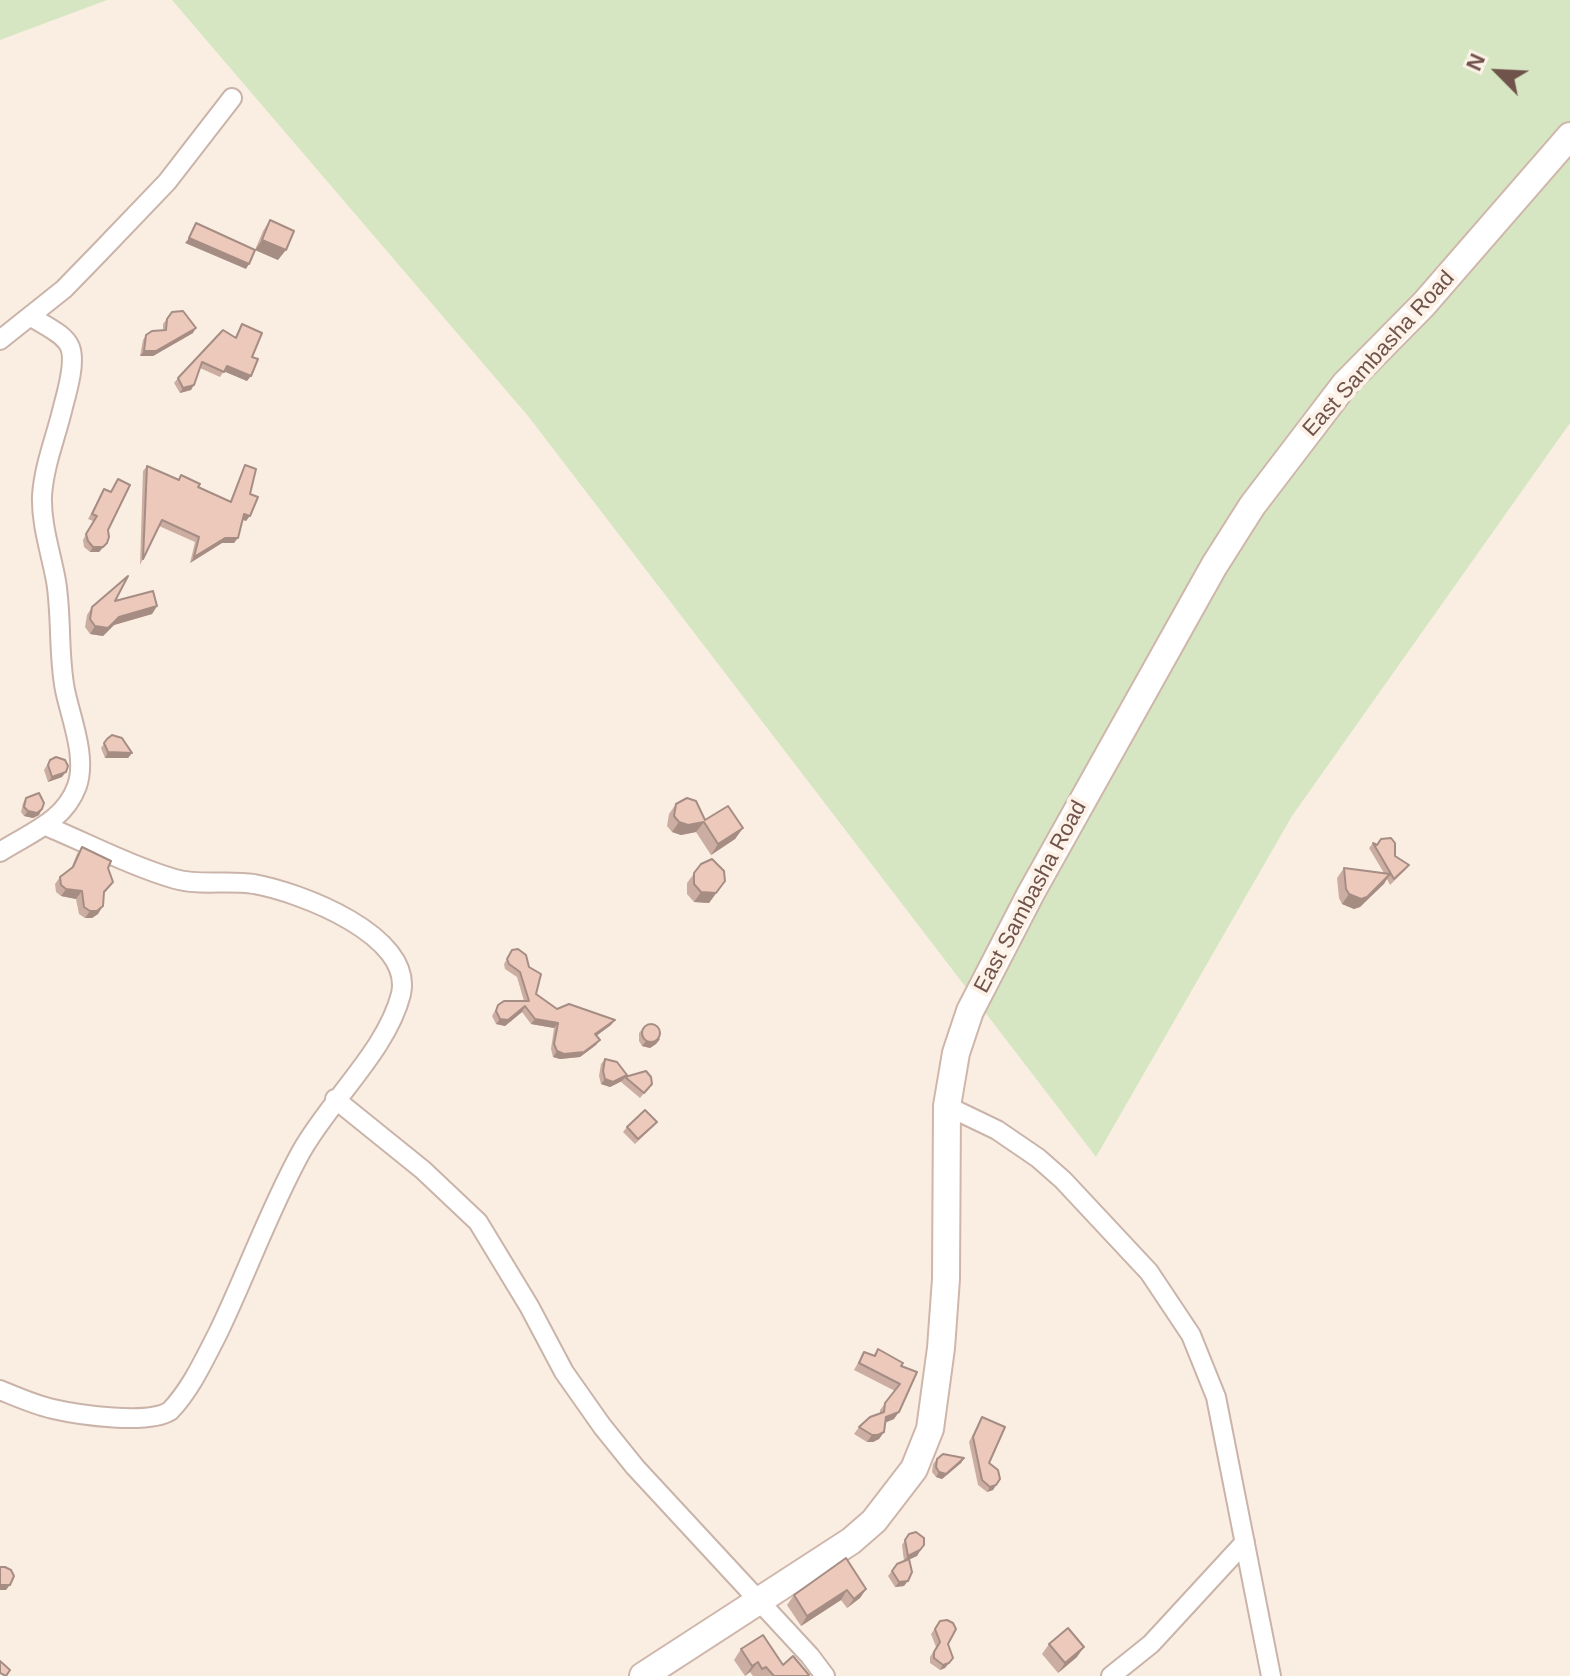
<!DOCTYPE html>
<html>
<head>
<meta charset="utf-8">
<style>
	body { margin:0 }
	#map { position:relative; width:1570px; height:1676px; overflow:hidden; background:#faeee3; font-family:Helvetica,sans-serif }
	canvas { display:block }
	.north { position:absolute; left:1458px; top:32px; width:80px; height:80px; -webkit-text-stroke:6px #fdf2e8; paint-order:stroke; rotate:294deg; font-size:22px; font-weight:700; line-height:32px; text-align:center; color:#70534b }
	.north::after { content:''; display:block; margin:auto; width:28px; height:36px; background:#70534b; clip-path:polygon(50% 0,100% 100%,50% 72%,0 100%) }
</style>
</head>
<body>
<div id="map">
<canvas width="1570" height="1676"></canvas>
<div class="north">N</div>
</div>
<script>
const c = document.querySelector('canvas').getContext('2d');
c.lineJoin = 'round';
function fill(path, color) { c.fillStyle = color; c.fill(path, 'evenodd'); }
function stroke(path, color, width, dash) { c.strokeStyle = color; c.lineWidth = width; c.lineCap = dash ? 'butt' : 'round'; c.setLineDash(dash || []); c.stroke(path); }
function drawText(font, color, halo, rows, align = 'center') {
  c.font = font + ' Helvetica,sans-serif'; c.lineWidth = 8; c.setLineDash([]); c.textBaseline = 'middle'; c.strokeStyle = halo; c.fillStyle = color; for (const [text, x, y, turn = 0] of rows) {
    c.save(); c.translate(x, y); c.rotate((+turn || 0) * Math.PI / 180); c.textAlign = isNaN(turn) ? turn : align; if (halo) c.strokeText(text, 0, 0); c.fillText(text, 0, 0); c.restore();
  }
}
fill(new Path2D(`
	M0,0H107L0,40Z
	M172,0H1570V423L1292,816L1096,1157L528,416Z`), '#d6e6c2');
const street = new Path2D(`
	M0,340L64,289L99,253L167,182L232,98
	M0,852C29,833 64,822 77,786C87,757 71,719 65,690C58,654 62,617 56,581C51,553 41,525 42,496C44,465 56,437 63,407C67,392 76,362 70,347C64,333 43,325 32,317
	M335,1099L423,1170L478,1222L529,1306L564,1372L602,1426L635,1467L810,1656L825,1676
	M947,1106L997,1130L1038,1158L1063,1180L1149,1272L1191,1335L1216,1397L1271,1676
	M0,1390C17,1397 35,1405 53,1409C79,1415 148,1425 170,1411C191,1389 204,1360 218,1333C247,1273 269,1210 301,1152C330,1100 387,1050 401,994C414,935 299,892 254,884C228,880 200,886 175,879C131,866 89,844 46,826
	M1111,1676L1151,1644L1245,1542`);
const secondary = new Path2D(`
	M643,1676L851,1541L874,1521L914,1469L930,1429L941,1348L946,1279L947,1106L956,1053L970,1011L1031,893L1214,566L1252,506L1345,384L1424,304L1570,136`);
stroke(street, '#cab4aa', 22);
stroke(secondary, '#cfb6ab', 30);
stroke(street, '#fff', 18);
stroke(secondary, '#fff', 26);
fill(new Path2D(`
	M270,220L278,260L255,250L263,231Z
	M172,312L193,333L153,356H140L143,340L146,335L163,331V324Z
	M242,324L252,357L247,381L224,371L220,377L200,368L191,390L180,393L174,383L178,378L235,337Z
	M245,465L250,494L246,521L243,520L234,543H222L190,563L195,542L159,526L140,565L143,471L147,466L178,479L181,475L198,487L230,501L242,471Z
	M104,489L108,530L107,543L99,552H90L84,547L83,540L93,521L88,519Z
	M115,601L157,606L152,614L114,625L103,636L90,634L85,627L87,615L92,607Z
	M107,739L132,753L128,758H105L101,748Z
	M50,760L62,777L48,782L44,770Z
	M26,798L39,815L33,818L24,816L21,812L23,803Z
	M676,804L705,820L743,828L735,839L711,855L696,832L681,835L672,832L667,826L669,814Z
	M1373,843L1395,856L1405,870L1390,885L1387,879L1360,907L1354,909L1342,904L1339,898L1337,878L1344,868L1384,873L1369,848Z
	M82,847L108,868L113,882L104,893L98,914L92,918H85L79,914L76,899L61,896L56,892L55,884L60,877L71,869L77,854Z
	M701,864L725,881L709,903L694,902L687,894V883Z
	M512,950L536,994L557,1009L611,1025L596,1036V1045L580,1057L560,1059L553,1057L551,1049L554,1028L531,1024L522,1012L505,1026L496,1024L492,1016L498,1005L524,1001L517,977L505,969L504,964Z
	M643,1028L660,1039L656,1044L650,1048L642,1046L639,1041V1033Z
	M605,1059L626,1077L652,1084L640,1098L621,1082L622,1081L610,1087L601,1084L599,1076L601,1064Z
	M657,1122L653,1127L635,1144L623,1132L627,1127Z
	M878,1349L901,1366L917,1372L894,1419L885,1423L884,1432L879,1439L873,1442H867L854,1434L859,1427L880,1414V1410L895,1391L854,1370L864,1352L873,1356Z
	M982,1417L989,1463L1000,1479L993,1490L987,1492L978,1485L969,1442Z
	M964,1458L961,1463L942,1479L936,1477L932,1472L933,1464L937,1459Z
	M909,1534L924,1545L917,1556L907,1560L904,1586L895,1587L888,1576L897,1564L904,1561L902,1545Z
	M866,1589L860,1598L847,1608L841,1600L801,1626L787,1605L794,1595Z
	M940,1621L953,1658L945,1668L940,1670L930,1663V1657L936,1647L931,1634Z
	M1049,1644L1077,1657L1058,1673L1042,1654Z
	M741,1649L783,1665L808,1676H753L750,1672L745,1676L734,1660Z`), '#ccada2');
fill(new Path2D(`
	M189,238L249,264L246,269L185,243Z
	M262,240L286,250L278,260L255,250Z
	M196,328L193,333L153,356H140L144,351Z
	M227,366L251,376L247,381L223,371Z
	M194,385L191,390L180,393L183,388Z
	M244,514L250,516L246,521L241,519Z
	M225,538H238L234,543H222L190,563L194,557Z
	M107,543L99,552H90L93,547Z
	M157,606L152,614L114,625L103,636L90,634L95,626L119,617Z
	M108,752L132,753L128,758H105Z
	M66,772L62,777L48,782L52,777Z
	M42,809L39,815L33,818L24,816L28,811Z
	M679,822H704L696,832L681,835L672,832Z
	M743,828L735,839L711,855L718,844Z
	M1390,874L1384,884L1360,907L1354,909L1342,904L1349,894Z
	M725,881L709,903L694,902L701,892Z
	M66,889L82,891L76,899L61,896Z
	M103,906L98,914L92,918H85L90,911Z
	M525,1006L522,1012L505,1026L496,1024L500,1019Z
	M535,1019L558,1023L554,1028L531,1024Z
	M615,1020L611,1025L592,1039L595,1034Z
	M660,1039L656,1044L650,1048L642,1046L646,1041Z
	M600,1040L596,1045L580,1057L560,1059L553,1057L557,1051Z
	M627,1075L622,1081L610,1087L601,1084L605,1079Z
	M899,1412L894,1419L881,1424L886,1417Z
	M884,1432L879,1439L873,1442H867L872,1435Z
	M964,1458L961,1463L942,1479L936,1477L939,1472Z
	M996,1485L993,1490L987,1492L990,1487Z
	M920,1550L917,1556L904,1562L908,1556Z
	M908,1581L904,1586L895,1587L899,1582Z
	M0,1585H10L6,1590H0Z
	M866,1589L860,1598L847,1608L854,1599Z
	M847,1590L841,1600L801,1626L807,1616Z
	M1084,1647L1077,1657L1058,1673L1065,1663Z
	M758,1662L750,1672L745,1676L752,1666Z
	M949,1663L945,1668L940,1670L943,1665Z`), '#a68d84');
const building = new Path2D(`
	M270,220L294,231L286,250L262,240Z
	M196,223L255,250L249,264L189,238Z
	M183,311L196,328L156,351H144L146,335L152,331L166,330L167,319L172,312Z
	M242,324L262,333L252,357L258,359L251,376L227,366L224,372L202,362L194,385L183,388L178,378L223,330L236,338Z
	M245,465L256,469L250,494L258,497L250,516L244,514L238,538H225L194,557L199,537L162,520L143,559L147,466L179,480L181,475L200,484L198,487L231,502Z
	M118,479L130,485L108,530L109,537L107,543L103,547H93L88,541L86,534L97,516L92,514L104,489L111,492Z
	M128,576L115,601L153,591L157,606L119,617L108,628L95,626L90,619L92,607Z
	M112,735L122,738L132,753L108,752L104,743L107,739Z
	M56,757L65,760L68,766L66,772L52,777L48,765L50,760Z
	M39,793L44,803L42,809L37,813L28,811L24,807L26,798Z
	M687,798L696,801L705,820L728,806L743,828L718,844L704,822L688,825L679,822L674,816L676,804Z
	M1391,838L1395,843V856L1409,865L1394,879L1373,843L1377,845L1381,839Z
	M82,847L111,861L108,868L113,882L104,892L103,906L97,911H90L84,907L82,891L66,889L61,885L60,877L73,867Z
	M712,859L724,871L725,881L716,893L701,892L694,884V873L701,864Z
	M1344,868L1390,874L1367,897L1361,899L1349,894L1346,889Z
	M518,949L526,955L529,967L541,974L536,994L557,1009L569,1004L615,1020L595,1034L600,1040L584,1052L564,1054L557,1051L554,1044L558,1023L535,1019L525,1006L508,1020L500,1019L496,1011L498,1005L504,1001H529L520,972L509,964L507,959L512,950Z
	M642 1033a9 9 0 1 1 18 0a9 9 0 1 1-18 0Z
	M605,1059L617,1062L627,1075L613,1082L605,1079L603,1071Z
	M646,1071L651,1077L652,1084L644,1093L625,1077Z
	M645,1110L657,1122L638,1139L627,1127Z
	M878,1349L903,1363L901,1366L917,1372L899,1412L886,1417L884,1432L878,1435H872L859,1427L870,1417L884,1412L885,1403L900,1384L859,1363L864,1352L875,1356Z
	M982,1417L1005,1427L989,1463L998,1470L1000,1479L996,1485L990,1487L982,1480L973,1437Z
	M943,1454L964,1458L946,1474L939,1472L936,1467L937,1459Z
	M916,1532L924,1538V1545L920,1550L908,1556L905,1540L909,1534Z
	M846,1558L866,1589L854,1599L847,1590L807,1616L794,1595Z
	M909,1559L912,1572L908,1581L899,1582L892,1571L897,1564Z
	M0,1567H5L11,1570L14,1576L10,1585H0Z
	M947,1620L953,1623L956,1629L948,1644L953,1658L949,1663L943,1665L934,1658V1652L940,1642L935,1629L940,1621Z
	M1068,1628L1084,1647L1065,1663L1049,1644Z
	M763,1635L783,1665L793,1656L809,1675L808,1676H774L766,1667L762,1669L758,1662L752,1666L741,1649Z
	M0,1661L10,1670L6,1676L0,1673Z`);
fill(building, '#edc9bc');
stroke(building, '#a68d84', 2);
drawText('22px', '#70534b', '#fdf2e8', [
	["East Sambasha Road",1379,354,-48],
	["East Sambasha Road",1031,897,-62]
]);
</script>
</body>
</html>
